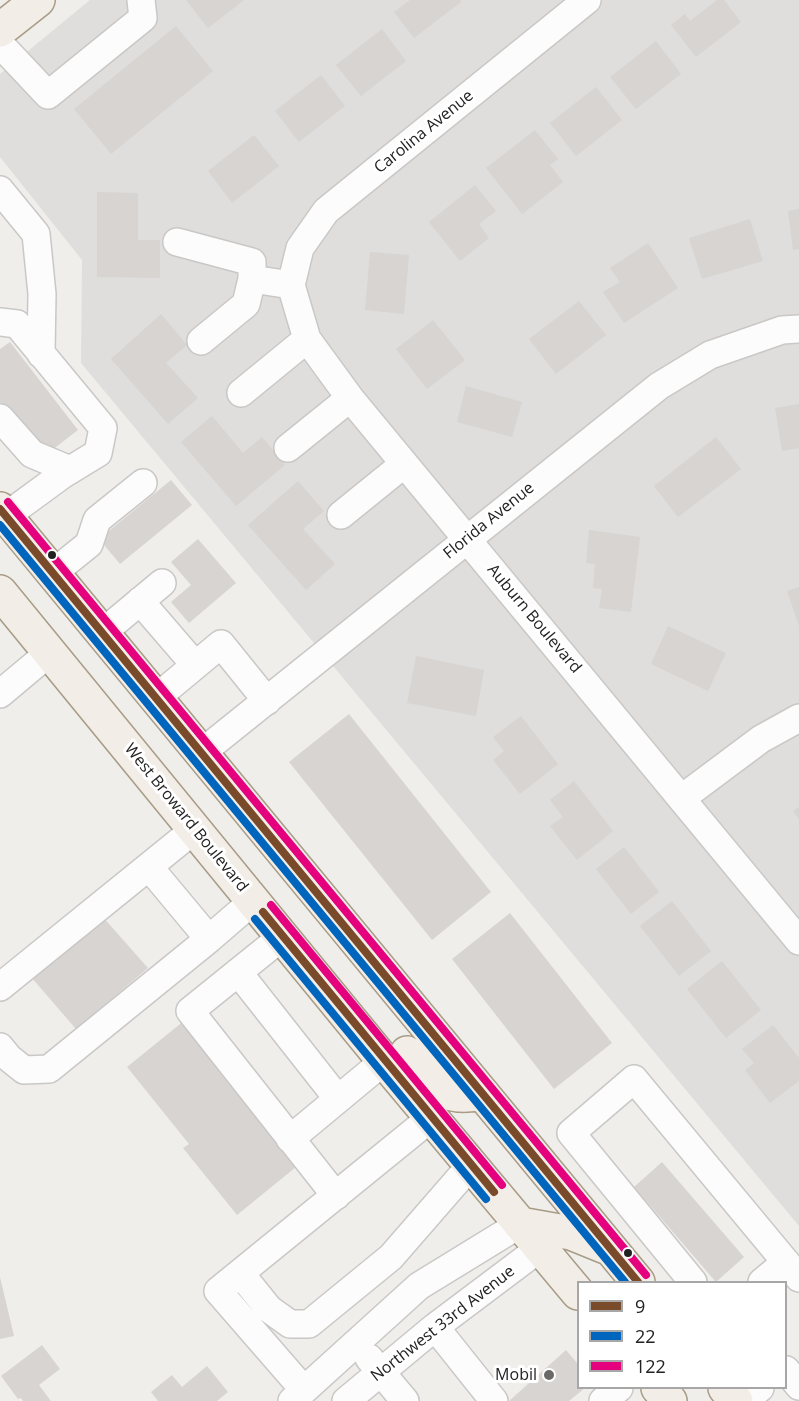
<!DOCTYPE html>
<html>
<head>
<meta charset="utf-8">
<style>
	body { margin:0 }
	#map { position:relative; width:799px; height:1401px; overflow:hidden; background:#f0eeeb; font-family:"Open Sans",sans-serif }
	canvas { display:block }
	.legend { position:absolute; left:577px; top:1281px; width:210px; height:108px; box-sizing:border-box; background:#fff; border:2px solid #a7a7a7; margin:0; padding:8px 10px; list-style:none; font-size:18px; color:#222 }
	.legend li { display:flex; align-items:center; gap:12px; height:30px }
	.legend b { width:30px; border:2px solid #a7a7a7 }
</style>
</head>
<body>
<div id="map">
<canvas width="799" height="1401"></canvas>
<ul class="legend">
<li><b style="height:8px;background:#7a4b2a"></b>9</li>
<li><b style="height:8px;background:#0065bd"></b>22</li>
<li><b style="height:8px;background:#e5007d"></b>122</li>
</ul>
</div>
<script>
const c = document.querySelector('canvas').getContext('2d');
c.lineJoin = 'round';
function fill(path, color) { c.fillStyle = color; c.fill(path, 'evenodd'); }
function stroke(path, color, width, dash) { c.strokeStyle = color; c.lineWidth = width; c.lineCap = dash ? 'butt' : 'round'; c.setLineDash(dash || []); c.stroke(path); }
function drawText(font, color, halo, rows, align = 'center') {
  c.font = font + ' "Open Sans",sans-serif'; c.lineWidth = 6; c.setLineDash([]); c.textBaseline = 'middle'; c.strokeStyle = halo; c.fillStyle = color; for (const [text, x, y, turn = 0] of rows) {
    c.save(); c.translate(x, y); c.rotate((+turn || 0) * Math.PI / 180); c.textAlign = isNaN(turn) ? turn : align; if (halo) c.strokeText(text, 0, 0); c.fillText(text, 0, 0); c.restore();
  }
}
fill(new Path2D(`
	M90,0H799V1226L81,363L82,260L0,157V74Z`), '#dfdedc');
fill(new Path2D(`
	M186,0H244L208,28Z
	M410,0H460L461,2L414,38L394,12Z
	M717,0H724L741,22L696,57L671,25L685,14L690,21Z
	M176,26L213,71L111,154L74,109Z
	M382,29L406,61L361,96L336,65Z
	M656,41L681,74L636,109L610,77Z
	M321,75L345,106L299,142L275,111Z
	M596,87L622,120L576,156L550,123Z
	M535,130L558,159L550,165L563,182L522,214L486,168Z
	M254,135L279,166L232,203L208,171Z
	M475,185L496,211L479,224L489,238L460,261L429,222Z
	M97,192L138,193V240H160V278L97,277Z
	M799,209V249L793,250L788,211Z
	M750,219L763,261L702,279L689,238Z
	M648,243L678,288L624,323L603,292L620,282L610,268Z
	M370,252L409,255L404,314L365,310Z
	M579,301L606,335L556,374L529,339Z
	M161,314L187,345L166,363L198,398L168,424L111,359Z
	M433,320L465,360L427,389L396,349Z
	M10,342L78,430L43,457L0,402V349Z
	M466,386L522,402L512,437L457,422Z
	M799,404V448L782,451L775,408Z
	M212,416L243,453L262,437L285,465L236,506L181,442Z
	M716,437L741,469L678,517L654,486Z
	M171,480L192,505L120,564L99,539Z
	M298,481L324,511L303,529L335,564L306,590L248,525Z
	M589,530L640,537L631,612L599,608L602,589L593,588L595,564L586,563Z
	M198,539L236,583L189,623L171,602L191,585L171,562Z
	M799,587V626L787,591Z
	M668,626L726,653L708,691L651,664Z
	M416,656L484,670L476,716L407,703Z
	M349,714L491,892L432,940L289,762Z
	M521,716L558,764L520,794L493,760L504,751L493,737Z
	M574,781L613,831L577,860L550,826L563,817L550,800Z
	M799,807V819L793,811Z
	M624,847L659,892L631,914L596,869Z
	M672,901L711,951L679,976L640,926Z
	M510,913L612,1043L554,1089L452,959Z
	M102,916L148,968L76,1029L31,977Z
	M722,961L761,1010L726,1038L687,989Z
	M185,1020L225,1069L220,1073L296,1167L237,1215L183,1148L189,1144L127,1067Z
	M773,1025L799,1058V1081L770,1103L745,1070L754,1063L742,1049Z
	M662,1162L744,1257L716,1282L634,1187Z
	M0,1277L14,1336L0,1339Z
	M42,1345L60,1369L39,1385L51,1401H23L21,1398L18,1399L1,1376Z
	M566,1350L578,1364V1388H585L569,1401H509Z
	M207,1366L228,1392L217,1401H158L151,1392L172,1375L182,1387Z`), '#d7d4d2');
const minor = new Path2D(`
	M0,44L48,95L143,18L141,0
	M0,190L36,234L42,294L41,354
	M177,242L252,262V279L291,285
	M291,285L307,339L350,398L799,941
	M291,285L300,248L326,211L587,0
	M0,322L17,324L103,428L98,453L62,475L6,516
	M201,341L246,304L252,279
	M241,393L307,339
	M0,418L32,454L70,470
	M288,448L350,398
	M341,515L404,464
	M53,573L89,544L97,520L143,483
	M140,601L195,665
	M102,633L162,583
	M0,694L50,652
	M156,698L221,644L267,701
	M201,753L659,386L710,355L782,330L799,329
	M682,798L761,739L799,718
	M283,936L190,1011L336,1196
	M209,939L253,901
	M238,972L338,1099
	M0,987L195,829
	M0,1047L9,1058L24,1070L49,1069L209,939L149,867
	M290,1139L384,1061
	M240,1273L269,1309L290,1324H309L391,1257L471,1165
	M693,1282L571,1133L634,1079L799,1278
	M762,1282L786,1262
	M435,1327L494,1401
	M369,1358L405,1401
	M786,1370L799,1386
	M304,1390L218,1291L432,1117
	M292,1401L419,1286L520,1224
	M346,1401L435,1327L540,1248
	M603,1401L619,1388
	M744,1401L760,1388`);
const major = new Path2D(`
	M0,30L38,0
	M0,509L638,1282
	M0,592L384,1061L578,1293
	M407,1053C421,1070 435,1093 458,1095C466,1096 475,1094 483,1094
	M520,1224L571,1233L608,1248
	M658,1388L670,1401
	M725,1388L736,1401`);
stroke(minor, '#c9c8c7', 30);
stroke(major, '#a79c86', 36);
stroke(minor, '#fdfcfc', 27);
stroke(major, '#f3ede7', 33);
stroke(new Path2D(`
	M0,509L638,1282
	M263,912L494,1192`), '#7a4b2a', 8);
stroke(new Path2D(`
	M0,525L625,1282
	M255,919L486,1199`), '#0065bd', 8);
stroke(new Path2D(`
	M8,502L646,1275
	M271,905L502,1185`), '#e5007d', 8);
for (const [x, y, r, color] of [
	[52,555,5,"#222"],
	[628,1253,5,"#222"],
	[549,1375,6,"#6a6968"]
]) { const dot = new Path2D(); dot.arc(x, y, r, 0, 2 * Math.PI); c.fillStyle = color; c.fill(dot); stroke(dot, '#fff', 2); }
drawText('16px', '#222', '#fff', [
	["Carolina Avenue",424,132,-39],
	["Florida Avenue",489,521,-39],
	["Auburn Boulevard",534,619,50],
	["West Broward Boulevard",186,818,51],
	["Northwest 33rd Avenue",443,1324,-38]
]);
drawText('16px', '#222', '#fff', [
	["Mobil",537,1375]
], 'right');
</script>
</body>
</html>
